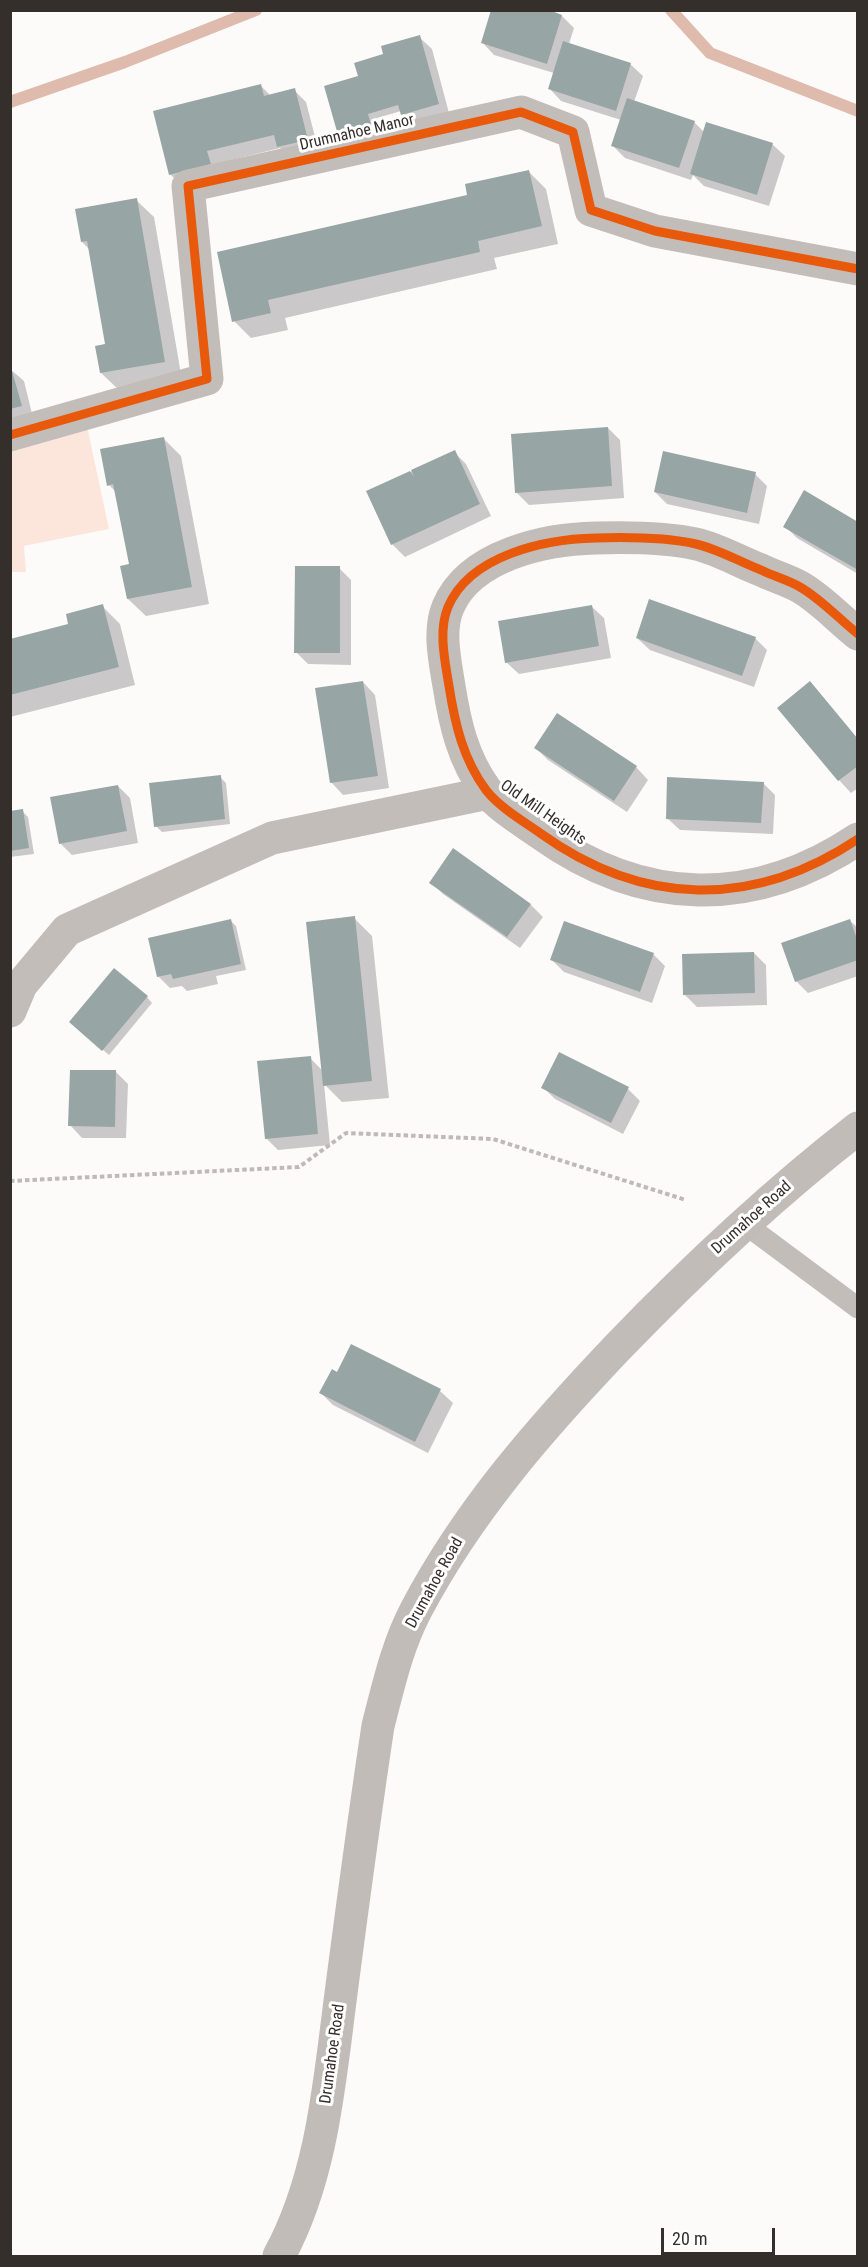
<!DOCTYPE html>
<html>
<head>
<meta charset="utf-8">
<style>
	body { margin:0 }
	#map { position:relative; width:868px; height:2267px; overflow:hidden; background:#fdfbfa; font-family:"Roboto Condensed",sans-serif }
	canvas { display:block }
	.frame { position:absolute; inset:0; border:12px solid #352f2c; pointer-events:none }
	.scale { position:absolute; left:661px; top:2228px; width:114px; height:27px; box-sizing:border-box; border:3px solid #352f2c; border-top:0; padding-left:8px; font-size:18px; line-height:21px; white-space:nowrap; color:#352f2c; -webkit-text-stroke:4px #fff; paint-order:stroke }
</style>
</head>
<body>
<div id="map">
<canvas width="868" height="2267"></canvas>
<div class="frame"></div>
<div class="scale">20 m</div>
</div>
<script>
const c = document.querySelector('canvas').getContext('2d');
c.lineJoin = 'round';
function fill(path, color) { c.fillStyle = color; c.fill(path, 'evenodd'); }
function stroke(path, color, width, dash) { c.strokeStyle = color; c.lineWidth = width; c.lineCap = dash ? 'butt' : 'round'; c.setLineDash(dash || []); c.stroke(path); }
function drawText(font, color, halo, rows, align = 'center') {
  c.font = font + ' "Roboto Condensed",sans-serif'; c.lineWidth = 6; c.setLineDash([]); c.textBaseline = 'middle'; c.strokeStyle = halo; c.fillStyle = color; for (const [text, x, y, turn = 0] of rows) {
    c.save(); c.translate(x, y); c.rotate((+turn || 0) * Math.PI / 180); c.textAlign = isNaN(turn) ? turn : align; if (halo) c.strokeText(text, 0, 0); c.fillText(text, 0, 0); c.restore();
  }
}
fill(new Path2D(`
	M87,426L109,529L24,546L26,572H11L10,445Z`), '#fce6dc');
fill(new Path2D(`
	M562,16L574,28L569,44L630,64L643,76L634,102L694,122L704,132L772,144L785,156L769,206L704,186L693,175L691,180L625,158L613,146L621,120L561,101L549,88L554,73L494,55L482,42Z
	M419,37L432,49L450,117L414,127L401,111L377,118L385,144L353,153L357,78Z
	M261,86L271,96L294,90L306,102L319,152L291,159L280,148L219,163L182,186L170,174Z
	M529,172L546,189L558,244L494,258L497,269L285,318L288,330L251,338L234,321L219,253L469,196Z
	M136,200L154,217L182,380L119,390L101,373L107,346L90,250L82,242Z
	M10,369L24,381L33,418L10,424Z
	M608,428L620,440L624,498L529,505L516,492Z
	M163,438L181,456L209,604L146,616L128,599L130,565L116,492L109,485Z
	M454,452L466,464L491,516L405,557L392,544L368,492Z
	M755,474L767,486L759,524L667,504L655,492Z
	M858,524V574L797,538L785,526Z
	M339,568L351,580V665L308,664L296,652Z
	M102,606L120,624L135,685L10,717V640L70,625Z
	M591,606L604,618L611,658L519,674L506,662Z
	M637,638H755L767,650L754,687L650,650Z
	M363,682L375,695L389,788L343,795L331,782Z
	M779,708L858,739V788L851,793L839,780Z
	M536,748L636,767L648,780L627,812L548,760Z
	M220,777L226,783L230,824L162,832L156,826Z
	M763,783L775,795L773,834L680,830L667,818Z
	M118,786L130,798L138,843L72,855L60,843Z
	M22,811L28,817L34,854L10,857V813Z
	M453,850L531,905L543,917L520,948L443,894L431,882Z
	M354,918L372,936L389,1098L342,1102L324,1084L330,1145L278,1150L266,1138L310,1058L323,1071Z
	M230,920L236,926L246,970L216,976L218,984L187,991L182,986L170,988L158,976Z
	M849,920L858,928V976L808,993L796,981Z
	M754,953L766,965L767,1005L697,1007L684,994Z
	M653,954L665,966L652,1003L564,972L552,960Z
	M147,997L152,1003L109,1055L77,1028Z
	M560,1054L628,1089L640,1101L623,1134L555,1099L543,1087Z
	M116,1072L128,1084L126,1138H82L70,1125Z
	M352,1346L440,1391L453,1403L428,1453L333,1405L321,1393L338,1374Z`), '#0003');
stroke(new Path2D(`
	M671,10L710,53L858,111
	M10,102L125,62L256,10`), '#debbac', 12);
fill(new Path2D(`
	M491,10H549L562,15L547,64L481,43Z
	M420,35L439,104L401,115L398,105L368,114L373,132L340,142L324,86L358,76L354,63L383,54L381,46Z
	M563,41L631,63L616,111L548,89Z
	M261,84L264,96L295,88L308,140L277,147L274,135L207,151L211,164L169,175L153,111Z
	M627,98L695,121L679,168L611,146Z
	M706,122L773,143L757,195L690,174Z
	M529,170L542,226L478,241L480,252L268,300L271,313L232,322L217,252L467,195L465,184Z
	M137,198L165,362L100,373L95,346L105,344L87,241L81,242L75,209Z
	M10,364L22,406L10,409Z
	M608,427L612,486L515,493L511,434Z
	M164,437L192,587L127,599L120,566L129,564L113,484L107,486L100,449Z
	M455,450L480,504L391,545L366,491L410,471L414,477L411,470Z
	M663,451L756,472L747,513L654,492Z
	M804,490L858,522V570L783,527Z
	M295,566H340V653H294Z
	M649,599L756,637L742,676L636,638Z
	M103,604L119,667L10,695V639L68,624L66,614Z
	M592,605L599,646L505,663L498,621Z
	M363,681L378,776L330,783L315,688Z
	M810,681L858,739V766L838,781L777,708Z
	M557,713L637,766L614,801L534,748Z
	M221,775L225,819L154,827L149,783Z
	M667,777L764,782L761,823L666,819Z
	M118,785L127,831L59,844L50,797Z
	M23,809L29,848L10,851V811Z
	M453,848L531,904L507,937L429,883Z
	M355,916L372,1081L323,1086L306,922Z
	M231,919L241,964L173,979L171,974L157,977L148,938Z
	M850,919L858,942V960L795,982L781,943Z
	M564,921L654,953L640,992L550,960Z
	M754,952L755,993L683,995L682,954Z
	M114,968L148,996L102,1051L69,1022Z
	M559,1052L629,1087L611,1123L541,1088Z
	M311,1056L318,1134L265,1139L257,1061Z
	M70,1070H116L115,1127L68,1126Z
	M351,1344L441,1389L415,1442L319,1393L332,1369L337,1372Z`), '#98a5a5');
stroke(new Path2D(`
	M10,1181L299,1167L346,1133L493,1139L686,1200`), '#bfbab8', 4, [4.5, 3]);
stroke(new Path2D(`
	M745,1224L858,1308`), '#c3bdba', 21);
stroke(new Path2D(`
	M10,435L207,379L188,186L521,112L573,132L591,210L655,231L858,269
	M858,634C839,619 821,599 800,587C788,580 773,576 761,570C740,562 718,549 696,544C664,537 629,537 596,538C545,539 470,555 448,607C438,631 445,661 449,686C455,724 463,759 486,790C499,807 523,821 540,833C643,907 753,909 858,839
	M10,1011L21,985L67,930L272,838L488,793`), '#c3bdba', 33);
stroke(new Path2D(`
	M279,2256C321,2179 329,2088 340,2001C352,1909 364,1818 378,1726C388,1687 397,1646 416,1610C468,1511 541,1428 617,1348C692,1270 772,1195 858,1128`), '#c2bcb9', 33);
stroke(new Path2D(`
	M10,435L207,379L188,186L521,112L573,132L591,210L655,231L858,269
	M858,634C839,619 821,599 800,587C788,580 773,576 761,570C740,562 718,549 696,544C664,537 629,537 596,538C545,539 470,555 448,607C438,631 445,661 449,686C455,724 463,759 486,790C499,807 523,821 540,833C643,907 753,909 858,839`), '#e8590c', 9);
drawText('16px', '#352f2c', '#fff', [
	["Drumnahoe Manor",357,133,-13],
	["Old Mill Heights",543,813,35],
	["Drumahoe Road",752,1218,-42],
	["Drumahoe Road",435,1583,-61],
	["Drumahoe Road",333,2054,-82]
]);
</script>
</body>
</html>
